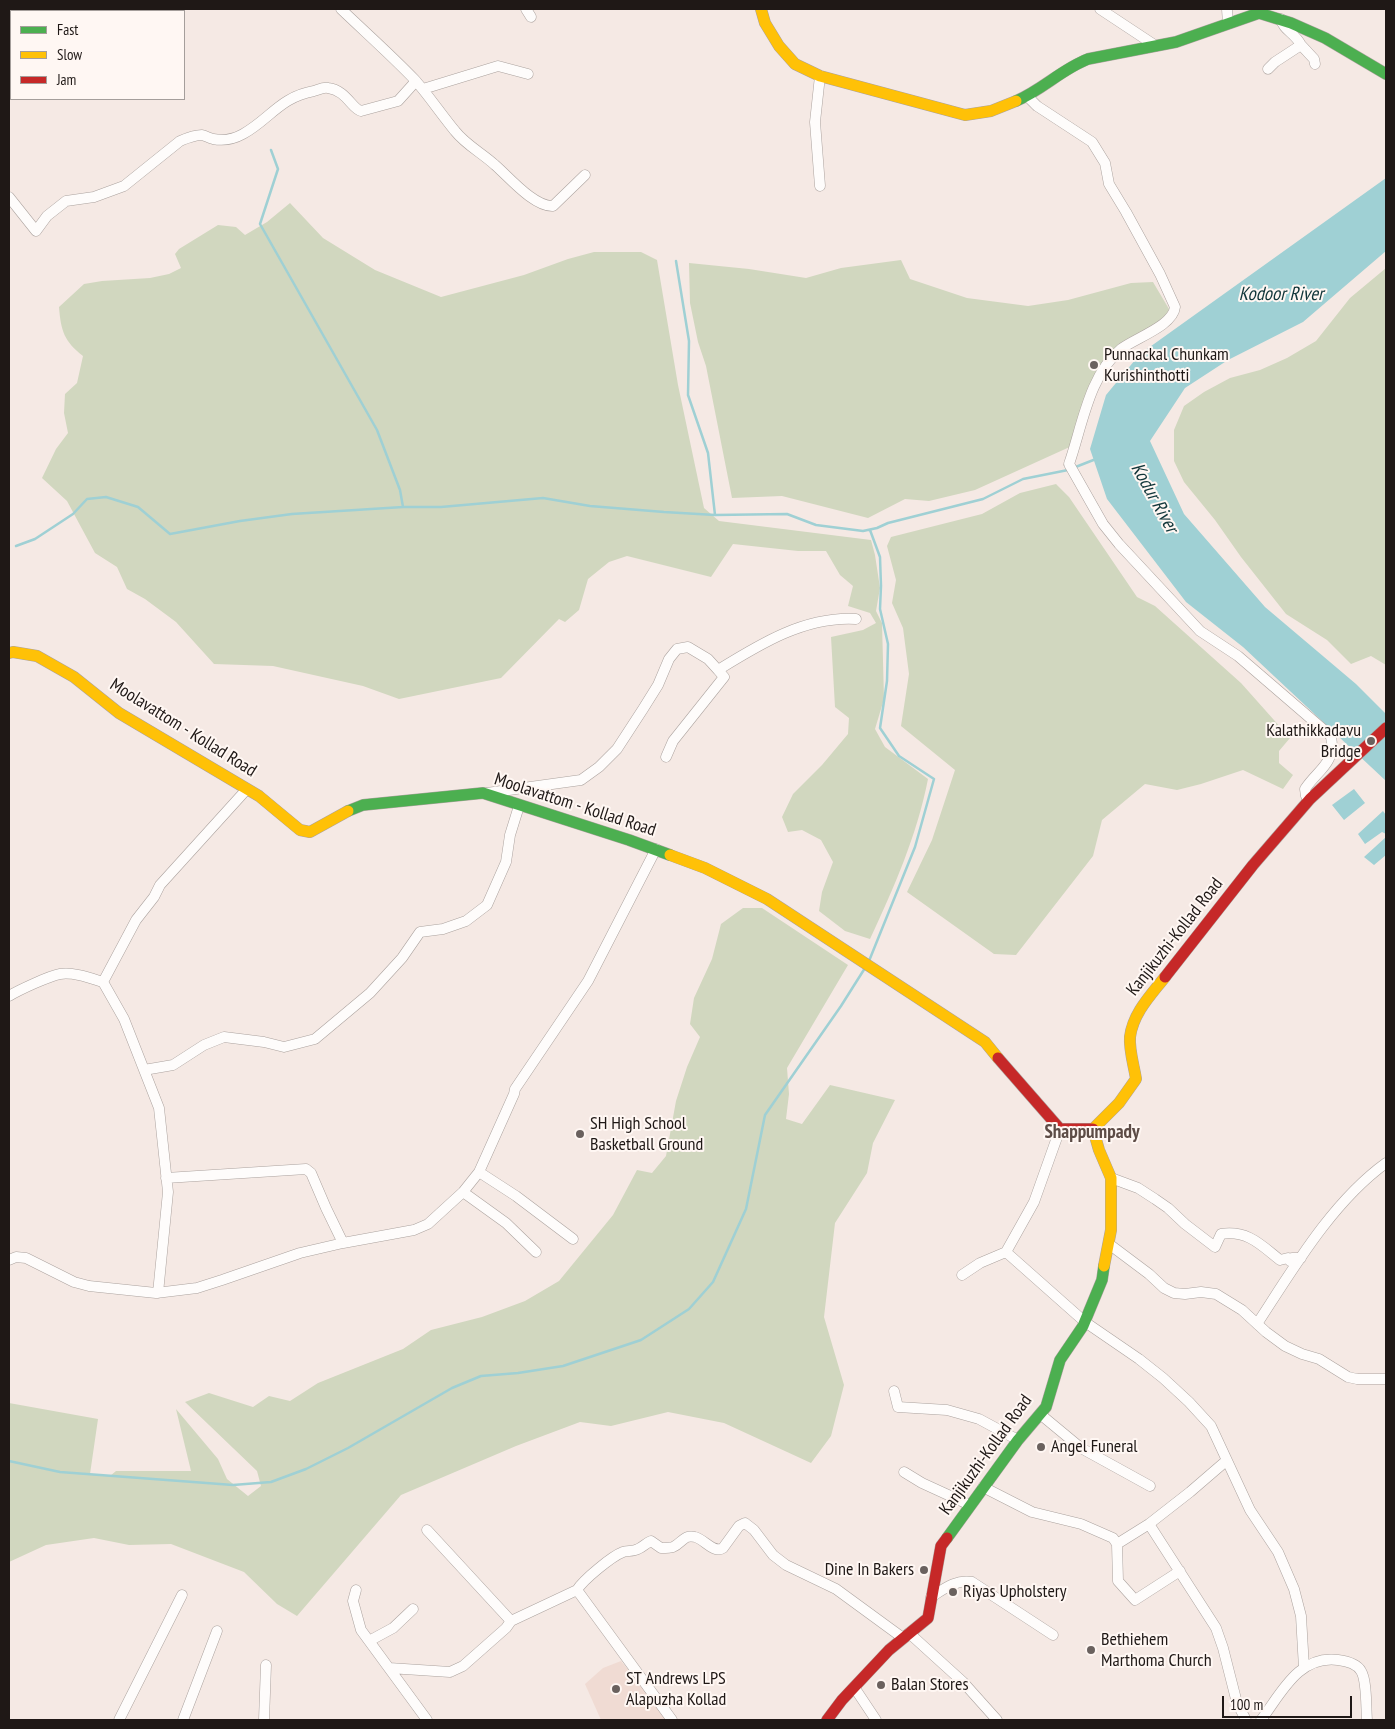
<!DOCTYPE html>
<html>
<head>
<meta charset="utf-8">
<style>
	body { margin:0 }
	#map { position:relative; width:1395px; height:1729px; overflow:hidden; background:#f5e9e4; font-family:"PT Sans Narrow",sans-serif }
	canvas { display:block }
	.frame { position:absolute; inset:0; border:10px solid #1f1816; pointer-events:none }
	.legend { position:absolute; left:10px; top:10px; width:175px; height:90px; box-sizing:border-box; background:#fff7f3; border:1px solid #a59e9b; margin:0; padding:6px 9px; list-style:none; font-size:15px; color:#1f1816 }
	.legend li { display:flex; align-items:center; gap:10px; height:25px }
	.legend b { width:25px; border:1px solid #a59e9b }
	.scale { position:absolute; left:1222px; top:1696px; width:130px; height:22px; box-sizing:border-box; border:2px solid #1f1816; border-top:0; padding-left:6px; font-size:15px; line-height:18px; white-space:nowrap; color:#1f1816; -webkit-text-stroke:4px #fff7f3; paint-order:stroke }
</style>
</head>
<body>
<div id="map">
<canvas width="1395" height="1729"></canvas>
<div class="frame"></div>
<ul class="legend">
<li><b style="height:6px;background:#4caf50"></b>Fast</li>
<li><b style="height:6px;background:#ffc107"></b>Slow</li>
<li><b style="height:6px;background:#c62828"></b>Jam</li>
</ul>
<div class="scale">100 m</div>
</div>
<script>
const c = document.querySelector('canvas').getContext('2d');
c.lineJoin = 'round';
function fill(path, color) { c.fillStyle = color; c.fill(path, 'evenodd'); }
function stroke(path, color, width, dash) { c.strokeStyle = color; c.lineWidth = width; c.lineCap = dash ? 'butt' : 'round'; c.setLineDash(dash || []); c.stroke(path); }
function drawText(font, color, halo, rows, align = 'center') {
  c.font = font + ' "PT Sans Narrow",sans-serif'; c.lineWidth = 4; c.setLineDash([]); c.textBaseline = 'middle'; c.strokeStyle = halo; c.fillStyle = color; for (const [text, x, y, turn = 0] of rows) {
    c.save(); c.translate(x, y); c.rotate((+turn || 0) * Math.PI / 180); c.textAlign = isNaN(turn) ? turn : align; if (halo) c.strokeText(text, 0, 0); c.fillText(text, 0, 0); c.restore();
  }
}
fill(new Path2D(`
	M621,1661L649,1695L668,1720H601L585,1684L603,1668Z`), '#f0dbd3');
fill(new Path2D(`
	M290,203L323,238L375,270L441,297L524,275L568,259L594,252H641L657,260L678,385L704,508L719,521L871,540L875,555L880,588L876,611L882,623L884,699L875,729L885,747L928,779C917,835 894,888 870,939L845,931L819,911L822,892L833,862L821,840L802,830L788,832L782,817L793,794L822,765L848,734L849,718L835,707L831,637L863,630L876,623L870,613L848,606L853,586L840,575L826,551H798L733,544L711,577L627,556L609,562L588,579L579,610L565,622L559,619L501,678L399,699L363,686L273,666L214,664L176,622L145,599L127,589L117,567L95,553L67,501L42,478L56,449L68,433L64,413L65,394L77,383L83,356C64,341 61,331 59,307L84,284L102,281L150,278L169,274L181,268L175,254L179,249L218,225L236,227L245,235L267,222Z
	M901,260L910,279L967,298L1028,306L1068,300L1131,283L1153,282L1169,309L1164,319L1097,374L1081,407L1074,445L975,490L929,501L905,499L868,518L782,496L732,498L706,366L698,342L690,303L689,263L749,269L806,278L841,268Z
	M1386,268V665L1371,656L1351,664L1327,640L1286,614L1241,557L1215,520L1184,482L1174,461V430L1184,406L1204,392L1230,378L1260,370L1287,358L1316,341L1350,298Z
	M1056,484L1069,497L1137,597L1155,606L1241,683L1290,738L1279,751V763L1293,775L1283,789L1243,770L1201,784L1177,790L1145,784L1102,820L1093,856L1016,955L994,954L907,892L932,840L955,770L901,726L909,674L903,628L892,603L896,580L887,546L891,537L982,514L1020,493Z
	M743,908H762L848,965L787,1068L789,1094L786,1119L802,1124L830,1085L895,1100L873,1143L867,1173L835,1223L824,1317L844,1385L831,1436L811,1463L724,1423L668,1412L611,1426L580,1422L516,1446L401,1495L297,1616L277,1604L244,1572L171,1544L129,1545L94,1538L46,1545L9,1562V1403L98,1419L90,1474L110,1476L116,1471H191L176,1409L218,1459L227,1479L248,1496L261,1486L257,1471L185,1402L209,1393L253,1407L269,1396L290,1401L318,1383L403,1349L431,1330L482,1317L525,1301L559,1281L613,1215L637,1170L652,1173L666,1156L676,1101L687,1067L700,1037L690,1024L694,998L712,959L721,924Z`), '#d1d7bf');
fill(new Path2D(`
	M1386,178V251L1303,322L1228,360L1185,388L1150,441L1184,514L1265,607L1356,684L1386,714V781L1243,647L1186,602L1107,499L1090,449L1106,395L1140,354Z
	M1354,789L1365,803L1344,820L1332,805Z
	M1383,811L1386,815V834L1382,832L1365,844L1358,834Z
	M1386,837V855L1374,865L1364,857Z`), '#9fd0d4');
stroke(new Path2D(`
	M271,150L278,169L260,224L377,430L400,490L403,507
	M676,261L689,341L688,395L708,453L715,515
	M1073,468L1096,459
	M16,546L35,539L73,514L87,499L106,497L138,507L170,534L240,521L292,514L403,507H441L543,498L590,506L664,512L715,515L787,514L816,525L863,531L877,528L888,523L983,499L1023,479L1068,470
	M869,961L915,847L934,779L899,756L880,728L887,681L888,644L880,609L881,586L880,557L870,530
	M9,1461L60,1472L233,1485L271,1482L306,1469L348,1448L452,1388L481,1376L518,1373L563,1366L641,1340L689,1309L713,1282L746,1209L765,1115L841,1006L865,968`), '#9fd0d4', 2.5);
const street = new Path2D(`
	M341,9C365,32 391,55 415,80C429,96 441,114 455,131C466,145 482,153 495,165C509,177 534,207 553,206L585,175
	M526,9L531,17
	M1100,9L1156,46
	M1227,9L1228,24
	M1301,45L1314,59L1315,64
	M1268,69L1275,62L1301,45C1295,33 1283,30 1281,19
	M423,89L498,66L528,74
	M1027,96L1037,106L1092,142L1105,163L1109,184L1126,212L1160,274L1175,307C1173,326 1135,338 1121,349C1089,375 1082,427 1069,464L1103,524L1119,544L1200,631L1238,656L1331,736C1336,764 1318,769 1305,789L1306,796L1310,799
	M820,186L815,122L820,76
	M9,197L36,231L47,216L66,201L94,197L124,186L180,141C187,138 194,135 202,135C206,136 209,138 213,139C223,141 234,139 243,134C270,119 280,97 314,91C318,90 323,87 328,88C346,90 352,109 361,111L398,101L416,81
	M666,757L673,741L724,677L718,670
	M487,793L581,780L599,767L617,749L643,709L658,685L669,659L677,649L688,647L708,659L718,670C760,644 805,616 856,619
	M103,982L136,920L154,897L160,885L247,789
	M9,996C19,990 49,976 60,974C74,972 90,978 103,982L124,1019L159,1108L168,1192L158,1293
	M144,1070L173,1065L204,1045L224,1037L264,1042L284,1047L315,1039L370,993L402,958L420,932L443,929L466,921L487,905L506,862L510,835L519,806
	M479,1172L516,1196L573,1239
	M166,1178L306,1169L311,1173L326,1208L343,1243
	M1111,1178L1138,1188L1155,1199L1168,1208L1185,1224L1215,1247L1221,1234C1248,1230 1261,1245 1280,1260L1288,1258L1290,1261L1292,1258H1301
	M463,1192L506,1223L536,1252
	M1109,1244L1149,1274L1164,1288L1174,1293L1185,1294L1201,1292L1216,1294L1242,1310L1266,1332L1285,1346L1302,1354L1319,1359L1348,1377L1357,1379H1386
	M1006,1252L1085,1322L1139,1359L1163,1378L1189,1402L1211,1426L1250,1510L1278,1552L1294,1589L1301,1616L1304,1668
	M9,1260L16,1257L26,1258L74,1282L89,1286L156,1293L197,1288L222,1280L300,1253L343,1243L414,1230L428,1224L463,1192L479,1172L514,1094L515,1089L588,981L656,849
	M962,1275L980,1263L1006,1252L1034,1202L1060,1129
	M1257,1324C1293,1269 1332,1202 1386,1163
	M894,1391L898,1407L947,1410L979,1419L1018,1440
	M1040,1414L1081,1448L1150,1486
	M904,1472L922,1483L970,1505
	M983,1487L1032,1512L1081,1524L1113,1538L1117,1544L1118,1581L1135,1600L1180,1571
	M1149,1524L1216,1628L1223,1648L1237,1703L1246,1720
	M427,1530L511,1621
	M1117,1544L1149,1524L1190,1492L1226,1461
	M356,1590L353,1601L361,1630L427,1720
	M931,1597C944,1589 956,1579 972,1582L1053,1635
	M909,1633L963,1682L997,1720
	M369,1641L393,1628L413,1609
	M389,1668L450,1672L463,1666L506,1628L511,1621L577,1590
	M854,1687L876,1720
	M119,1720L182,1595
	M183,1720L217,1631
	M264,1720L266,1665
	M672,1720L577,1590C583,1580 612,1556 623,1552C627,1550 633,1552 638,1549C643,1547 646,1543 651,1541L661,1548C664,1548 670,1548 673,1547C682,1543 684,1534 695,1537C704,1539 714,1554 723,1548L739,1526L745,1523L754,1530L773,1555L786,1565L836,1589L903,1638
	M1261,1720C1281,1694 1298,1655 1338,1660C1346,1661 1357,1664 1361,1671C1367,1680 1366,1709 1367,1720`);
const fast = new Path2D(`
	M137,11L141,9
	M9,76H11
	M1016,101C1042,90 1062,69 1088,59L1176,42L1259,13L1291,23L1325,38L1386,74
	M348,811L363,805L483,793L629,840L670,855
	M947,1538L1018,1440L1046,1407L1060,1360L1083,1326L1102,1280L1104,1266`);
const slow = new Path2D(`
	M761,9L765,23L779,46L795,64L820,76L965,115L991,111L1016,101
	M9,653L13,652L37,656L74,677L119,713L259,796L300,830L310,832L348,811
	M670,855L705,868L767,899L985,1042L998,1058
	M1104,1266L1111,1230V1178L1099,1150L1093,1129L1119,1103L1136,1079C1134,1066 1129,1050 1130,1037C1133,1013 1151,995 1165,977`);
const jam = new Path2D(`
	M1165,977L1253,865L1310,799L1386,728
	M998,1058L1060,1129H1093
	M827,1720L842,1700L889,1650L928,1618L941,1546L947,1538`);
stroke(street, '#aba29e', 11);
stroke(fast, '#aba29e', 12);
stroke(slow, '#aba29e', 12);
stroke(jam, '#aba29e', 12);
stroke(street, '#fefcfb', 10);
stroke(fast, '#4caf50', 11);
stroke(slow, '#ffc107', 11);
stroke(jam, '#c62828', 11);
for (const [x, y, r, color] of [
	[1094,365,5,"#6a615e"],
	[1371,741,5,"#6a615e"],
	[580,1134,5,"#6a615e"],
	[1041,1447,5,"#6a615e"],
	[924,1570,5,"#6a615e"],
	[953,1592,5,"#6a615e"],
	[1091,1650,5,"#6a615e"],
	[881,1685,5,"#6a615e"],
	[616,1689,5,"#6a615e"]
]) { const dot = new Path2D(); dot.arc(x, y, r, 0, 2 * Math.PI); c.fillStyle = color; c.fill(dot); stroke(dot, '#fff7f3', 2); }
drawText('18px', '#1f1816', '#fff7f3', [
	["Punnackal Chunkam",1104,355],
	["Kurishinthotti",1104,376],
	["Kalathikkadavu",1361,731,"right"],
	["Bridge",1361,752,"right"],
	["SH High School",590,1124],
	["Basketball Ground",590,1145],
	["Angel Funeral",1051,1447],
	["Dine In Bakers",914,1570,"right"],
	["Riyas Upholstery",963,1592],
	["Bethiehem",1101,1640],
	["Marthoma Church",1101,1661],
	["ST Andrews LPS",626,1679],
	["Alapuzha Kollad",626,1700],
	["Balan Stores",891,1685]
], 'left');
drawText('18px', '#1f1816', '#fff7f3', [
	["Moolavattom - Kollad Road",183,728,32],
	["Moolavattom - Kollad Road",575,805,18],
	["Kanjikuzhi-Kollad Road",1175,937,-52],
	["Kanjikuzhi-Kollad Road",986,1455,-54]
]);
drawText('italic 19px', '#11363a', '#fff7f3', [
	["Kodoor River",1281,295],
	["Kodur River",1154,498,61]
]);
drawText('bold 19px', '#5d4c46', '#fff7f3', [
	["Shappumpady",1092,1133]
]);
</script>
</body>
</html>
